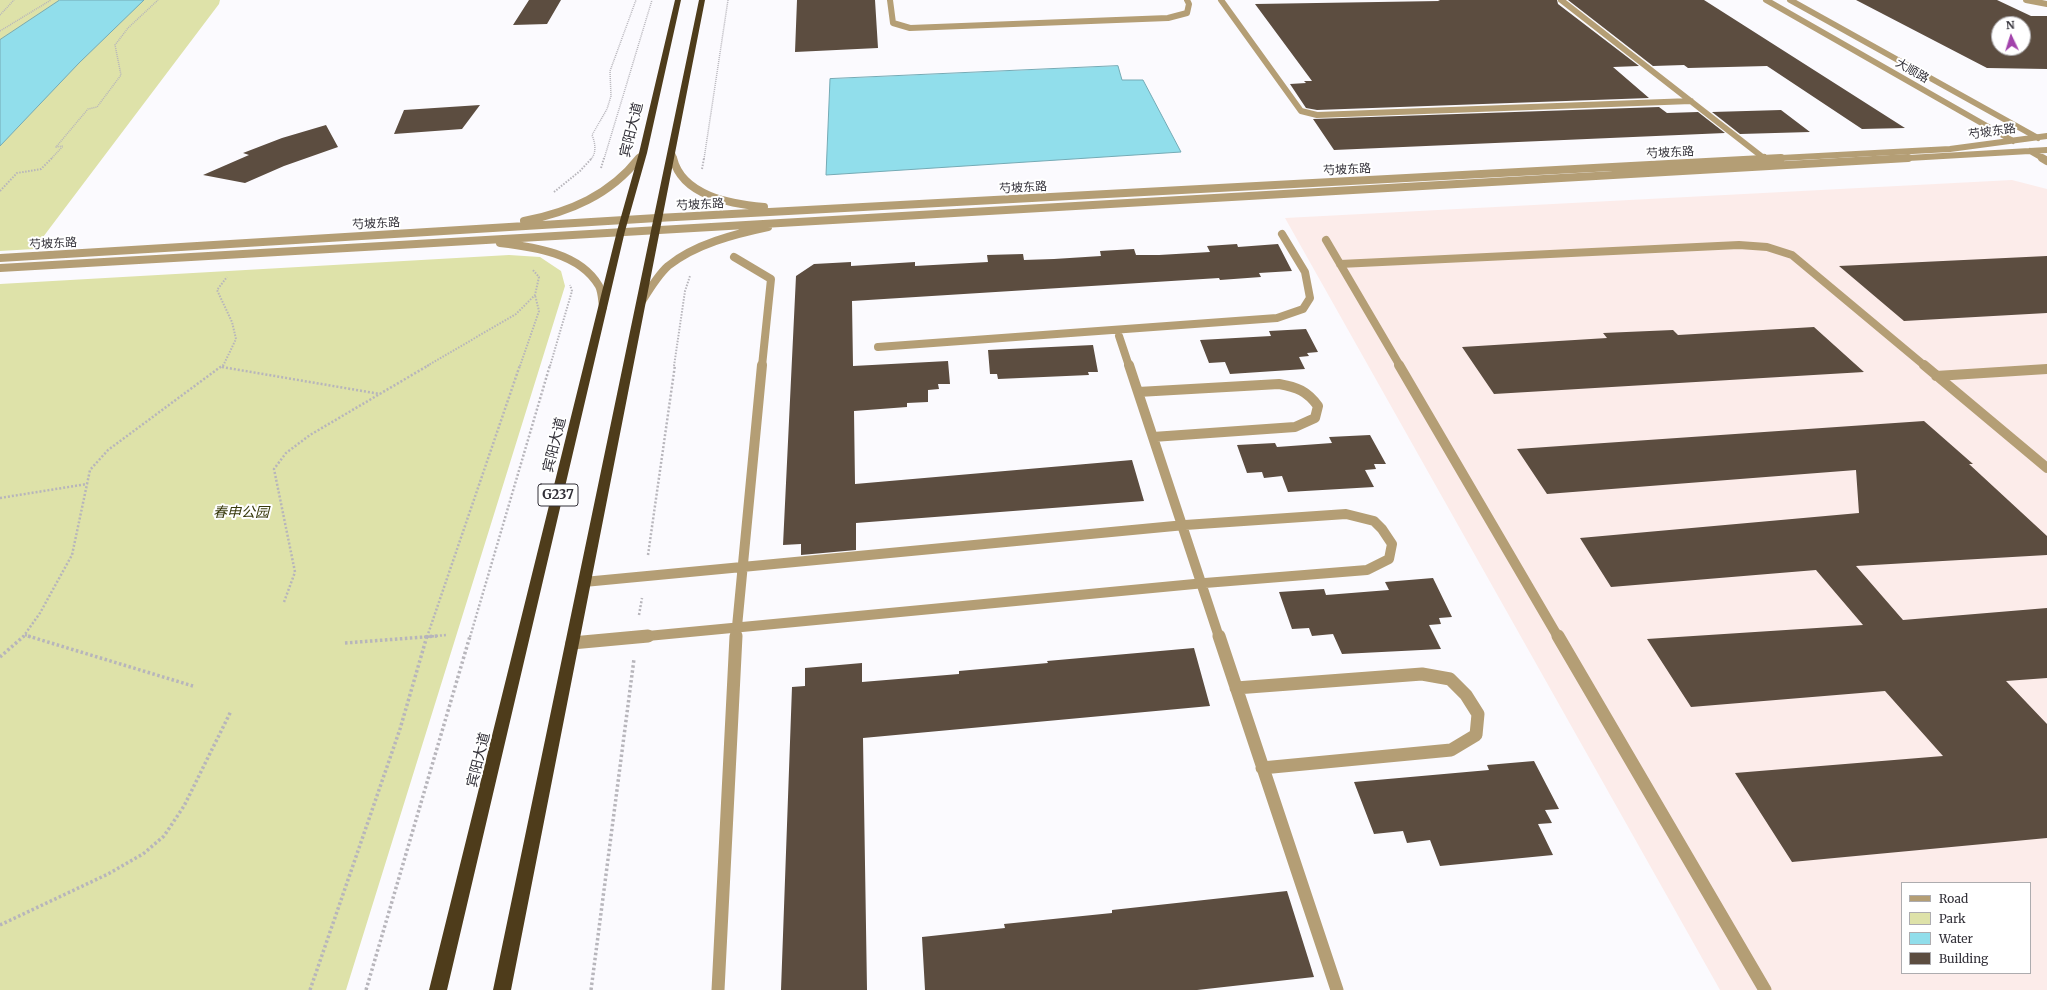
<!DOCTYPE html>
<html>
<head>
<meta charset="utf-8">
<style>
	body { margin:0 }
	#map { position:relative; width:2047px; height:990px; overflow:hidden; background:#fbfafe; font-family:Merriweather,serif }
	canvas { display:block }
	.legend { position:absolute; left:1901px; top:882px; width:130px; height:92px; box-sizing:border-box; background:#fff; border:1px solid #adacaf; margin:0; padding:5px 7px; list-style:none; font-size:12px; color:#323038 }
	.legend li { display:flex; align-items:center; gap:8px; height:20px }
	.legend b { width:20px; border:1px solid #adacaf }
	.north { position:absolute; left:1991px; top:16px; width:40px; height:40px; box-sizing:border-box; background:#fff; border:1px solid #adacaf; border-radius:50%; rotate:356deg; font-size:11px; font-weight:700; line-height:16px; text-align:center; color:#323038 }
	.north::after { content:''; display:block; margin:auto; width:14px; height:18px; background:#a243ab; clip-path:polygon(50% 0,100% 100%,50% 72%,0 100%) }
</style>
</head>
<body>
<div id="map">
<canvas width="2047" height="990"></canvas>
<ul class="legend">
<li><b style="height:5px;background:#b49e75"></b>Road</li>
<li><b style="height:11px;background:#dee2a9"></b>Park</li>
<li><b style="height:11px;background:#91deeb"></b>Water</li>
<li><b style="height:11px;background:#5c4d40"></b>Building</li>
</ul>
<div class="north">N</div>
</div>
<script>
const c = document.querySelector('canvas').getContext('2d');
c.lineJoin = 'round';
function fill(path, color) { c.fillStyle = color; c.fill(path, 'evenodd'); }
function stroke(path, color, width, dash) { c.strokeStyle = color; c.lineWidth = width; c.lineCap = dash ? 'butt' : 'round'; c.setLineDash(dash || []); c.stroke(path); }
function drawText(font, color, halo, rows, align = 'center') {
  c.font = font + ' Merriweather,"Noto Sans SC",serif'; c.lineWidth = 4; c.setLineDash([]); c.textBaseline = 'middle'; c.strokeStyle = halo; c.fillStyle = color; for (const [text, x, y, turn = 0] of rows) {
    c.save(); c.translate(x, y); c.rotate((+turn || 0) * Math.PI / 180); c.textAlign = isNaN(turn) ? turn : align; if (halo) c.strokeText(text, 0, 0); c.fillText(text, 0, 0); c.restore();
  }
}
fill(new Path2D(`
	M2012,180L2047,189V990H1720L1285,218ZM1902,883H2030V973H1902Z`), '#fcecea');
fill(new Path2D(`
	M0,0H220L219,4L34,249L0,251Z
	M509,255L540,257L561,271L565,286L346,990H0V284Z`), '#dee2a9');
const water = new Path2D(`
	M60,0H144L79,63L0,146V40Z
	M1118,66L1122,80H1143L1181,152L826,175L830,79Z`);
fill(water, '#91deeb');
stroke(water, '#74aab5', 1);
fill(new Path2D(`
	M529,0H561L547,24L513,25Z
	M797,0H875L878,48L795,52Z
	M1438,0H1557L1558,4L1639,66L1613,67L1649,98L1317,110L1306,108L1290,84L1306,83L1304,81H1312L1255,4L1440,1Z
	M1568,0H1704L1905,128L1862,129L1767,66L1688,68L1684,65L1653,66Z
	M1856,0H1997L2031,16H2047V69L1987,68ZM1999,24H2023V48H1999Z
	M480,105L462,129L394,134L404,110Z
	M1659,107L1667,113L1698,112L1725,133L1334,150L1313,119Z
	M1781,110L1810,132L1740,134L1712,112Z
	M326,125L338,147L284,166L245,183L203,175L249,155L243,153L282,138Z
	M1237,244L1238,247L1278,244L1292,271L1259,273L1261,277L1220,280L1219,278L852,301L853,366L948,361L950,384H938L939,389L928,390V402L907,403V407L854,411L855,484L1132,460L1144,501L856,523V550L801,555V544L783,545L796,276L814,264L851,262V266L915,262V266L988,262L987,255L1023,254L1024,260L1054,259L1101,256L1100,251L1134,249L1136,255H1159L1210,252L1207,246Z
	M2047,256V313L1904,321L1839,266Z
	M1814,327L1864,372L1494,394L1462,347L1607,338L1603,333L1673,330L1678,335Z
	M1306,329L1318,352L1307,353L1309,356L1299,357L1305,369L1230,374L1225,362L1209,363L1200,340L1271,336L1269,331Z
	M1093,345L1098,372H1088L1089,375L998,379L997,374H990L988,350Z
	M1924,421L1973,464H1969L2047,536V555L1856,566L1903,620L2047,608V678L2006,681L2047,724V838L1792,862L1735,773L1943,756L1885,691L1691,707L1647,639L1863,625L1816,570L1611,587L1580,538L1859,513L1856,470L1547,494L1517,449Z
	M1370,435L1386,464H1374L1376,469L1365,470L1374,487L1288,492L1282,476L1264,478L1262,472L1247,473L1237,445L1275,443L1277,447L1332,443L1329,437Z
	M1433,578L1452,617L1439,618L1441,624L1429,625L1441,649L1342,654L1333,634L1312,636L1309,628L1292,629L1279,592L1324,589L1326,595L1389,590L1385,582Z
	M1194,648L1210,706L863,738L867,990H781L792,687L805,686V668L862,663V682L959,674V671L1048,663L1047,661Z
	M1534,761L1559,809L1545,810L1552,823L1538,824L1553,855L1440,866L1430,840L1407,843L1403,831L1374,834L1354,782L1489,770L1487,765Z
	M1287,891L1314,977L1197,990H925L922,937L1005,928L1004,924L1112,913V910Z`), '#5c4d40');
stroke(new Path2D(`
	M0,15L14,0
	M0,31L51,0
	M51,159L63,146L56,147L88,109L97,107L121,75L115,45L128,28L158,0
	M591,159C597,153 595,142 592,135L607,109L611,96L610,71L636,0
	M604,159L652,0
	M704,159L728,0`), '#b7b5bb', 1.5, [1, 1]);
stroke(new Path2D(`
	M601,168L604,158
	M702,169L704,158
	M0,191L17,173L41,169L52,158
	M554,192L580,171L592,158
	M223,366L236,339L232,322L217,290L227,277
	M427,366L516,314L535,295L539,277L532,269
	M520,366L539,311L535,295
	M550,366L572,291L570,285
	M674,366L685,291L690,276`), '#b7b5bb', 2, [1.5, 1.5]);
stroke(new Path2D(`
	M222,367L380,394
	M0,498L87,484
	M648,555L675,365
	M284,602L295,572L274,469L286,453L310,435L429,365
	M639,615L642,598
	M25,635L31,637
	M23,637L40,613L72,555L90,470L108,450L223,365
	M424,637L447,635
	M427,637L520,365
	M470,637L550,365`), '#b7b5bb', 2.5, [2, 2]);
stroke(new Path2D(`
	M28,636L193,686
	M345,643L437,636
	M0,657L24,636
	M0,925L108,874L143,854L164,836L184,806L231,711
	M310,990L400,729L427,636
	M366,990L470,636
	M591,990L634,659`), '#b7b5bb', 3.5, [2.5, 2.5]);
stroke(new Path2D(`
	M890,0L893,23L910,28L1168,18L1187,13L1189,4L1187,0
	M1221,0L1301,111L1317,115L1691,101
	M1561,0L1765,159
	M1766,0L2013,141
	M1790,0L2038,138
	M2026,0L2047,4
	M2030,151L2044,159
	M672,153L674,159
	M638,159L643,153
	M1762,159L1950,149L2047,136
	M1891,159L2047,150`), '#b49e75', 6);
stroke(new Path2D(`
	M673,158C682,196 731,204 764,207
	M1764,158L1765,159
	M2042,158L2047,161
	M524,221C570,212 610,195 639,158
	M1326,240L1400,366
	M500,243C534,247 580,253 599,286C602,292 602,300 603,307
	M734,257L771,279L762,366
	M0,258L657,218L1781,158
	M1340,264L1739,245L1767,247L1792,255L1925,366
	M0,268L1908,158
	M641,303C649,290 657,276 668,266C695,244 735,234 768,227
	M1119,336L1129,366
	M878,347L1277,318L1303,309L1310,298L1305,272L1282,234`), '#b49e75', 8);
stroke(new Path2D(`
	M1129,365L1219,637
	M1399,365L1558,637
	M1924,365L2047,468
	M1936,376L2047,369
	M1138,392L1279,384C1297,387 1307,391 1318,406L1315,418L1295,427L1153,437
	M584,582L1185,525L1346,514L1374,521L1382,529L1392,544L1389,559L1367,570L1205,583L637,637
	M736,637L762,365`), '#b49e75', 10);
stroke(new Path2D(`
	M1219,636L1337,990
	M1558,636L1765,990
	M572,643L648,636
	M1236,688L1422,674L1450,679L1466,695L1478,714L1476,735L1451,750L1262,768
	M718,990L736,636`), '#b49e75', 13);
fill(new Path2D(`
	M675,0H681L647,153L625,231L447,990H429L617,231L639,153Z
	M699,0H705L511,990H493Z`), '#4e3c1b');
drawText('12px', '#323038', '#fff', [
	["大顺路",1912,71,30],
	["芍坡东路",1992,132,-8],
	["芍坡东路",1670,153,-3],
	["芍坡东路",1347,170,-3],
	["芍坡东路",1023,188,-3],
	["芍坡东路",700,205,-3],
	["芍坡东路",376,224,-3],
	["芍坡东路",53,244,-3]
]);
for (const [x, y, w] of [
	[558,495,40]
]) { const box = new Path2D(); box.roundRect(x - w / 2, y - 11, w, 22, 3); c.fillStyle = '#fff'; c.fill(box); stroke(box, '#323038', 1); }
drawText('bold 13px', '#323038', null, [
	["G237",558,495]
]);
drawText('14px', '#323038', '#fff', [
	["宾阳大道",632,130,-76],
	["宾阳大道",555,445,-76],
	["宾阳大道",479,760,-76]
]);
drawText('italic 14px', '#37390b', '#fff', [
	["春申公园",241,513]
]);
</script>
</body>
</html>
